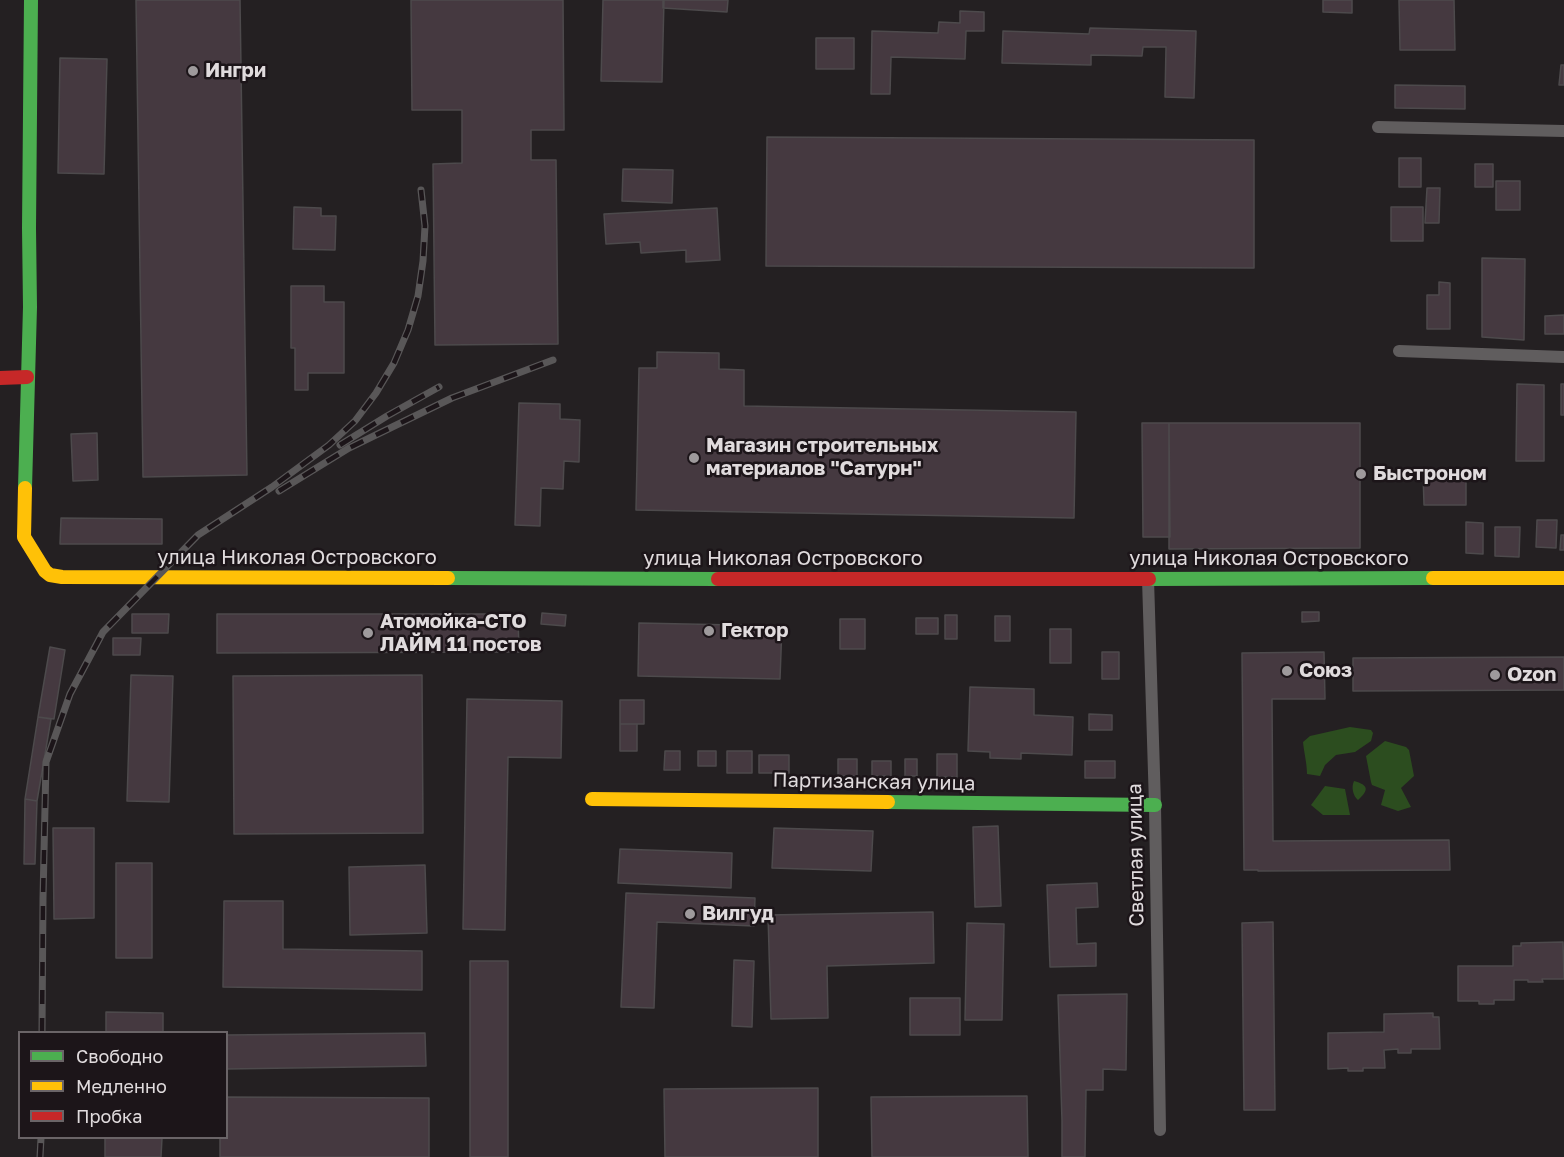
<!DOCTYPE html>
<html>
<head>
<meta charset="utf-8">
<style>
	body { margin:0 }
	#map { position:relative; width:1564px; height:1157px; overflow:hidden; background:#242022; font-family:"Golos Text",sans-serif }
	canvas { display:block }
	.legend { position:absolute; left:18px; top:1031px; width:210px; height:108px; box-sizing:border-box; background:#1c1519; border:2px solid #6a6467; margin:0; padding:8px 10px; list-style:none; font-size:18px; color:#e0dbdd }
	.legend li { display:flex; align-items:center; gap:12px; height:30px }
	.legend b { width:30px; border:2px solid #6a6467 }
</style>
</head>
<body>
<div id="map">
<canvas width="1564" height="1157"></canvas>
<ul class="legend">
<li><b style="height:8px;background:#4caf50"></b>Свободно</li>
<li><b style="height:8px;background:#ffc107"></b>Медленно</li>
<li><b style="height:8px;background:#c62828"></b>Пробка</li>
</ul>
</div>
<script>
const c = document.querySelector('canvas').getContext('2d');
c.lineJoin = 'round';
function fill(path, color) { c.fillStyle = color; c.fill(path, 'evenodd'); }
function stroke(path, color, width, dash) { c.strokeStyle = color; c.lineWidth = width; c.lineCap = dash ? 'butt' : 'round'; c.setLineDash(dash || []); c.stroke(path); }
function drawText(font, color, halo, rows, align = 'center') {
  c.font = font + ' "Golos Text",sans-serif'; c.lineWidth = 5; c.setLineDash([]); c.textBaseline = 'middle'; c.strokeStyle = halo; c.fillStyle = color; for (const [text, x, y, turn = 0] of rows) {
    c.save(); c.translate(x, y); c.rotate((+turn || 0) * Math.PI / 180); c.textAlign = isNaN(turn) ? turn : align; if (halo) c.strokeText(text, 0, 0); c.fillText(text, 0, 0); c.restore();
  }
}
fill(new Path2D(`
	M1350,727L1371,730L1373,733L1371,741L1355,752L1336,755L1325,765L1320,776L1307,774C1307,763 1304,753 1303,742L1310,736Z
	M1385,741L1406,747L1409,750L1414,776L1401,788L1411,807L1398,811L1381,805L1385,790L1372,785L1371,782L1366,756Z
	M1354,781C1369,785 1369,790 1358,800C1353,796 1351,787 1354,781Z
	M1325,786L1345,789L1350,815H1323L1311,805Z`), '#2c4d1f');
const building = new Path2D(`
	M136,0H240L247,475L143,477Z
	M411,0H563L564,130H531V160H556L558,344L435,345L433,164L462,163V110H412Z
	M603,0H664L662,82L601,81Z
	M663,0H728L727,12L663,8Z
	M1323,0H1352V13L1323,12Z
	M1399,0H1454L1455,50H1400Z
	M960,11L984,12V31H966L965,59L891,57L890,94H871L872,31L938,33L939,22L960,23Z
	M1090,28L1196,31L1194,98L1165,97L1166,47H1143L1142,56L1091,55V65L1002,63L1003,31L1089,34Z
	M816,38H854V69H816Z
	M60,58L107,59L104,174L58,173Z
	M1561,65H1564V85H1559Z
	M1395,85L1465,86V109L1395,108Z
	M767,137L1254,140V268L766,266Z
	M1399,158H1421V187H1399Z
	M1475,164H1493V187H1475Z
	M623,169L673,170L672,203L622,201Z
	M1496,181H1520V210H1496Z
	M1427,188H1440L1439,223H1425Z
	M294,207L321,208V216H336L335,250L293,249Z
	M1391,207H1423V241H1391Z
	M717,208L720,260L686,262V250L641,253L640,242L606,244L604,214Z
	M1482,258L1525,259L1524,340L1482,337Z
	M1439,282L1450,283V329H1427V295H1439Z
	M291,286H324V302H344V373H308V390H295V348H291Z
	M1564,315V334H1545V316Z
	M657,352L719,353V369L744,370V406L1076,412L1074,518L636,510L639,368H657Z
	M1517,384L1544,385V461H1516Z
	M1561,384H1564V415H1561Z
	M519,403L560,404V419L580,420L579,462L564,461L563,489L541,488L540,526L515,525Z
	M1142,423H1169L1170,537H1143Z
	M1169,423H1360V548L1169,549Z
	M97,433L98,480L73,481L71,434Z
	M1466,472V505H1424L1423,473Z
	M61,518L162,519V544H60Z
	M1537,520H1557L1556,548L1536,547Z
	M1466,522L1483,523V554L1466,553Z
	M1495,527H1520L1519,557L1495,556Z
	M1561,535H1564V550H1560Z
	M1302,612H1319V621L1302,622Z
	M542,613L566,615L565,626L541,624Z
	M132,614H169L168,633H132Z
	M217,614H518L519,652L217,653Z
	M945,615H957V639H945Z
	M995,616H1010V641H995Z
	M916,618H938V634H916Z
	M840,619H865V649H840Z
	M639,623L782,626L780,679L638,676Z
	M1050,629H1071V663H1050Z
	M113,638H141L140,655H113Z
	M50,647L65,650L54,719L38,717Z
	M1102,652H1119V679H1102Z
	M1324,652L1325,699H1272L1273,841L1449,840L1450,870L1258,871V870H1244L1242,653Z
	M1564,657V690L1353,691V658Z
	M131,675L173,676L169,802L127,801Z
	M422,675L423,833L234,834L233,676Z
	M970,687L1034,689V715L1073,717L1072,755L1021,753V759L990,758V752L968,751Z
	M467,699L562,701L561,758L508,757L505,930L463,929Z
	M620,700H644V724H620Z
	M1089,714L1112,715V730H1089Z
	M38,717L51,719L37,801L25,799Z
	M620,724H637V751H620Z
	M665,751H680V770H664Z
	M698,751H716V766H698Z
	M727,751H752V773H727Z
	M937,754H957V777H937Z
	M759,755H789V773H759Z
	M838,759H857V776H838Z
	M905,759H917V776H905Z
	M872,761H891V776H872Z
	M1085,761H1115V778H1085Z
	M25,799L37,801L35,864H24Z
	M998,826L1001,906L975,907L973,827Z
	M53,828H94V918L54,919Z
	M774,828L873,831L871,871L772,868Z
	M620,849L732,853L731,888L618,883Z
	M116,863H152V958H116Z
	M425,865L427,933L350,935L349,867Z
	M1097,883L1098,907L1076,908L1077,944L1096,943V966L1050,967L1047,885Z
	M626,893L755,898L754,926L657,922L654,1008L621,1007Z
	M224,901H283V949L422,951V990L223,987Z
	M933,912L934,963L827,966L828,1018L771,1019L768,915Z
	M1273,922L1275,1110H1244L1242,923Z
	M967,923L1004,924L1002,1020H965Z
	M1563,942L1564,979H1542L1543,982H1528V980H1514V1000H1494V1004H1479V1001H1458V966H1513V946H1521V943Z
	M734,960L754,961L752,1027L732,1026Z
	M470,961H508V1157H470Z
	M1127,994L1126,1070L1103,1069V1090H1086L1085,1157H1062V1121L1058,995Z
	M910,998H960V1035H910Z
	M106,1012L163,1013V1032H106Z
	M1433,1013V1017H1439L1440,1049H1411V1053H1398V1049L1384,1050L1385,1068H1363V1071H1348V1068L1328,1069V1033L1384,1032V1014Z
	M425,1033L426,1066L226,1069V1035Z
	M818,1088V1157H665L664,1089Z
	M1027,1096L1028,1157H872L871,1097Z
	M226,1097L429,1098V1157H220V1138H226Z
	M105,1138H162L161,1157H105Z`);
fill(building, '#453940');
stroke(building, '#4d4a4c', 1.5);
stroke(new Path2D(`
	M1378,127L1564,131
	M1399,351L1564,357
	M1148,579L1155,805L1160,1130`), '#605d5e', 12);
stroke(new Path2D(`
	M25,488L30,307L29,228L31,0
	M448,578L718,579
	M1149,579L1433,578
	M888,802L1155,805`), '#4caf50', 14);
stroke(new Path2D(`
	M25,488L24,537L45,571L50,575L62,577L448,578
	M1433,578H1564
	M592,799L888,802`), '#ffc107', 14);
stroke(new Path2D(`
	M0,378L27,377
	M718,579H1149`), '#c62828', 14);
const rail = new Path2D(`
	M340,445L387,416L439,387
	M279,491L349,448L452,398L553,360
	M42,1032L43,898L46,762L70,694L103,632L198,535L272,487L329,445L355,421L376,393L394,363L408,330L418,296L423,261L425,226L421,190
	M40,1157L41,1138`);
stroke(rail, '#595758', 7);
stroke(rail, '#1c1519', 4.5, [14]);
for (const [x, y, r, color] of [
	[193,71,6,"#9e9a9c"],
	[694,458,6,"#9e9a9c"],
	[1361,474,6,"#9e9a9c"],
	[709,631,6,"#9e9a9c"],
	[368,633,6,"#9e9a9c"],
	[1287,671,6,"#9e9a9c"],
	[1495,675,6,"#9e9a9c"],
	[690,914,6,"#9e9a9c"]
]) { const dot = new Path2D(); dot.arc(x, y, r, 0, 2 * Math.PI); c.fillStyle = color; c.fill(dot); stroke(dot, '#1c1519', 2); }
drawText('bold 20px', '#e0dbdd', '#1c1519', [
	["Ингри",205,71],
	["Магазин строительных",706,446],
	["материалов \"Сатурн\"",706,469],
	["Быстроном",1373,474],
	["Атомойка-СТО",380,622],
	["ЛАЙМ 11 постов",380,645],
	["Гектор",721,631],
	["Союз",1299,671],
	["Ozon",1507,675],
	["Вилгуд",702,914]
], 'left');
drawText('20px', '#e0dbdd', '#1c1519', [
	["улица Николая Островского",297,558],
	["улица Николая Островского",783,559],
	["улица Николая Островского",1269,559],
	["Партизанская улица",874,782,1],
	["Светлая улица",1136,855,-91]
]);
</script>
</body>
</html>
